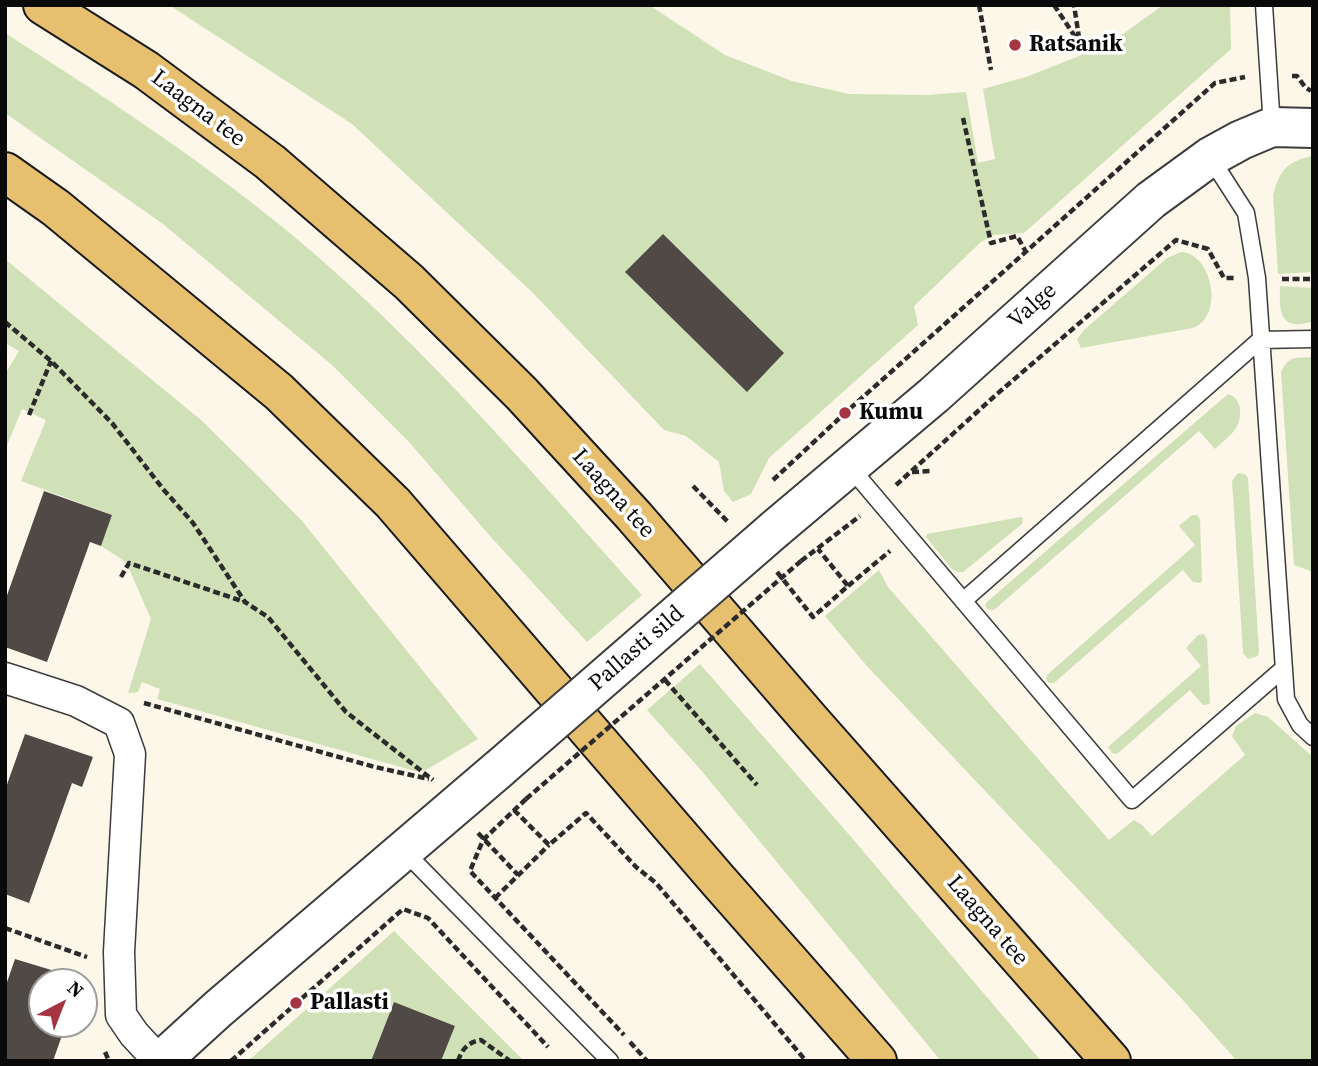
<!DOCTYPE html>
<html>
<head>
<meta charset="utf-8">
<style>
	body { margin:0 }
	#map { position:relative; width:1318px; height:1066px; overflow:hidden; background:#fcf7e9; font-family:"Source Serif 4",serif }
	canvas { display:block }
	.frame { position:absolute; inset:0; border:7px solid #090909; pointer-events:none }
	.north { position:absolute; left:28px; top:968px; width:70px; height:70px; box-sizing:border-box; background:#fff; border:2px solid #9d9d9d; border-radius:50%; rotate:42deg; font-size:19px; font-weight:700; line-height:28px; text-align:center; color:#090909 }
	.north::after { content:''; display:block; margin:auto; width:24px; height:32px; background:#a63543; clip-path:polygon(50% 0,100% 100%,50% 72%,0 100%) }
</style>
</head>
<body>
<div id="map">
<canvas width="1318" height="1066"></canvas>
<div class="frame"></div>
<div class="north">N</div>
</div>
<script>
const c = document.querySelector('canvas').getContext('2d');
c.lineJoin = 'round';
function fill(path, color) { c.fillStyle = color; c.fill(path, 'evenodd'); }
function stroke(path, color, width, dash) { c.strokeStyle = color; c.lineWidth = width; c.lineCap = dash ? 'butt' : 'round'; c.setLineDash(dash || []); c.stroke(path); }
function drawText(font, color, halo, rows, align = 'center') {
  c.font = font + ' "Source Serif 4",serif'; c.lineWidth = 7; c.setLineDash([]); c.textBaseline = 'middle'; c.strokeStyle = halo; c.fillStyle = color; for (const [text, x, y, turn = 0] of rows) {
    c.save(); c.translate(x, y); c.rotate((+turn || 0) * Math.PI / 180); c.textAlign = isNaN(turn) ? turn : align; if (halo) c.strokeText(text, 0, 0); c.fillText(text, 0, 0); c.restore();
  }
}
fill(new Path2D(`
	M169,5H649L725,55L792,81L849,94L928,95L966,92L978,163L995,159L983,89L1026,77L1079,56L1123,34L1163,5H1230L1231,49L1024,233L994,235L981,242L914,306L918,325L769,458L751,494L733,502L724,491L719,462L686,436L664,430L532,292L352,124Z
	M5,33C119,106 234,181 335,272C446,371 543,485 642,595L587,642L490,536L410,443L332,365L163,224L5,113Z
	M1313,156V272L1278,274L1273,195C1280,170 1287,161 1313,156Z
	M1181,252C1212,253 1225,316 1193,328L1081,348L1077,339L1084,330L1167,258Z
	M5,259L201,420L259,477L302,521L478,739L426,770L415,771L157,699L160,689L142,682L138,692L128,693L151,619L126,562L101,546L112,515L21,481L46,420L22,409L5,450V374L19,351L5,343Z
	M1280,286L1313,288V322C1307,322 1302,325 1296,324C1277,324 1280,298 1280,286Z
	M1313,357V572L1294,565L1281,372C1289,355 1296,358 1313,357Z
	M1228,394C1242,398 1243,416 1236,428C1231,436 1222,442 1215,449L1199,431L994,610L987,609L985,605L988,601Z
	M1238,473L1245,474L1248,478L1259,652L1258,656L1248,659L1243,653L1232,481Z
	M1192,515H1197L1200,519L1202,581L1200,583L1193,582L1183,570L1054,683H1049L1046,679L1047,675L1195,545L1179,526Z
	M1021,517L1023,518L1022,524L963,572H957L952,569L926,537L927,534Z
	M879,570L888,587L1109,840L1134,820L1142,825L1152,836L1245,755L1232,736L1236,726L1255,713L1268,717L1313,757V1061H1237L1181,998L866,665L825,616Z
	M1204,634L1207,639L1210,704L1203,705L1190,690L1117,754L1112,753L1108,747L1201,666L1186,648L1198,635Z
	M700,664L852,838L1041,1061H941L700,769L647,710Z
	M394,931L524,1061H441L455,1026L394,1002L371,1061H248Z`), '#d0e1b8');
fill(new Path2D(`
	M663,234L784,353L747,392L625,272Z
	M44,491L112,515L101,546L90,542L47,662L5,647V601Z
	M25,734L93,757L82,787L72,783L29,903L5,894V790Z
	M15,959L81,979L80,982H42V1024H66L53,1061H5V988Z
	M394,1002L455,1026L441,1061H371Z`), '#504a47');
const service = new Path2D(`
	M1264,5L1272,127
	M1210,157L1246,213L1257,278L1286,699L1300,725L1313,737
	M849,466L1132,800L1284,668
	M963,601L1260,340L1313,339
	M403,850L610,1061`);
const minor = new Path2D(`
	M5,678L76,701L119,723L130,754L119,952L121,1015L134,1034L159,1061`);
const tertiary = new Path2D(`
	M775,529L934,395L1151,200L1210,157L1241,140L1272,127L1313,128
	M161,1061L218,1009L500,768`);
const primary = new Path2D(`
	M43,5L146,70L270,162L409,282L522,394L634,516L810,720L1111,1061
	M5,172L56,208L279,392L393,503L716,878L877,1061`);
stroke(service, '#3c3c3c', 19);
stroke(minor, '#3c3c3c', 33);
stroke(tertiary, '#3c3c3c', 42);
stroke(primary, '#1a1a1a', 42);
stroke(new Path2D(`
	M979,5L991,70
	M1054,5L1080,44L1074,5
	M1292,76H1297L1305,87L1311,91
	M963,118L991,243L1017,236L1026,252
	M1282,279H1313
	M5,322L51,361L112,423L163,489L193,523L245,602L268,617L346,712L433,780
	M29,415L51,361
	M912,472L931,471
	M773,480L845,413L1215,83L1245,77
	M896,485L997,394L1176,240L1208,249L1224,278H1235
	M693,486L729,523
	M801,561L860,516
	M777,572L813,617L848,586L818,549
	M121,577L129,563L245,602
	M848,586L890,551
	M665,680L757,785
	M144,703L375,767L429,779
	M526,799L483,840L470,871L624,1035
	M514,810L549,845L586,813L636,867L656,883L806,1061
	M478,833L518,875
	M495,898L549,845
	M5,928L87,957
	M630,1042L647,1061
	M105,1052L109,1061
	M231,1061L403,909L428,918L548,1047
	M458,1061C462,1049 468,1042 481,1040L510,1061`), '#2b2b2b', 4.5, [7, 3.5]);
stroke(service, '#fff', 16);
stroke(minor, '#fff', 30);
stroke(tertiary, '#fff', 38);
stroke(primary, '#e6c06f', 38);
const tertiaryBridge = new Path2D(`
	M500,768L775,529`);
stroke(tertiaryBridge, '#3c3c3c', 42, []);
stroke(new Path2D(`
	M526,799L801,561`), '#2b2b2b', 4.5, [7, 3.5]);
stroke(tertiaryBridge, '#fff', 38);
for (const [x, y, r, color] of [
	[1015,45,7,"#a63543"],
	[845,413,7,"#a63543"],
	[296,1003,7,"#a63543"]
]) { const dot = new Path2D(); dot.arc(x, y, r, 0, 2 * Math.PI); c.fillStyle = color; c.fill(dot); stroke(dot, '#fff', 2.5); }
drawText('bold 23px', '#090909', '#fff', [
	["Ratsanik",1029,45],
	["Kumu",859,413],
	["Pallasti",310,1003]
], 'left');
drawText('23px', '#090909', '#fff', [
	["Laagna tee",198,109,37],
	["Valge",1033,306,-42],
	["Laagna tee",613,494,48],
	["Pallasti sild",637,649,-41],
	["Laagna tee",987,921,49]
]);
</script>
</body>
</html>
